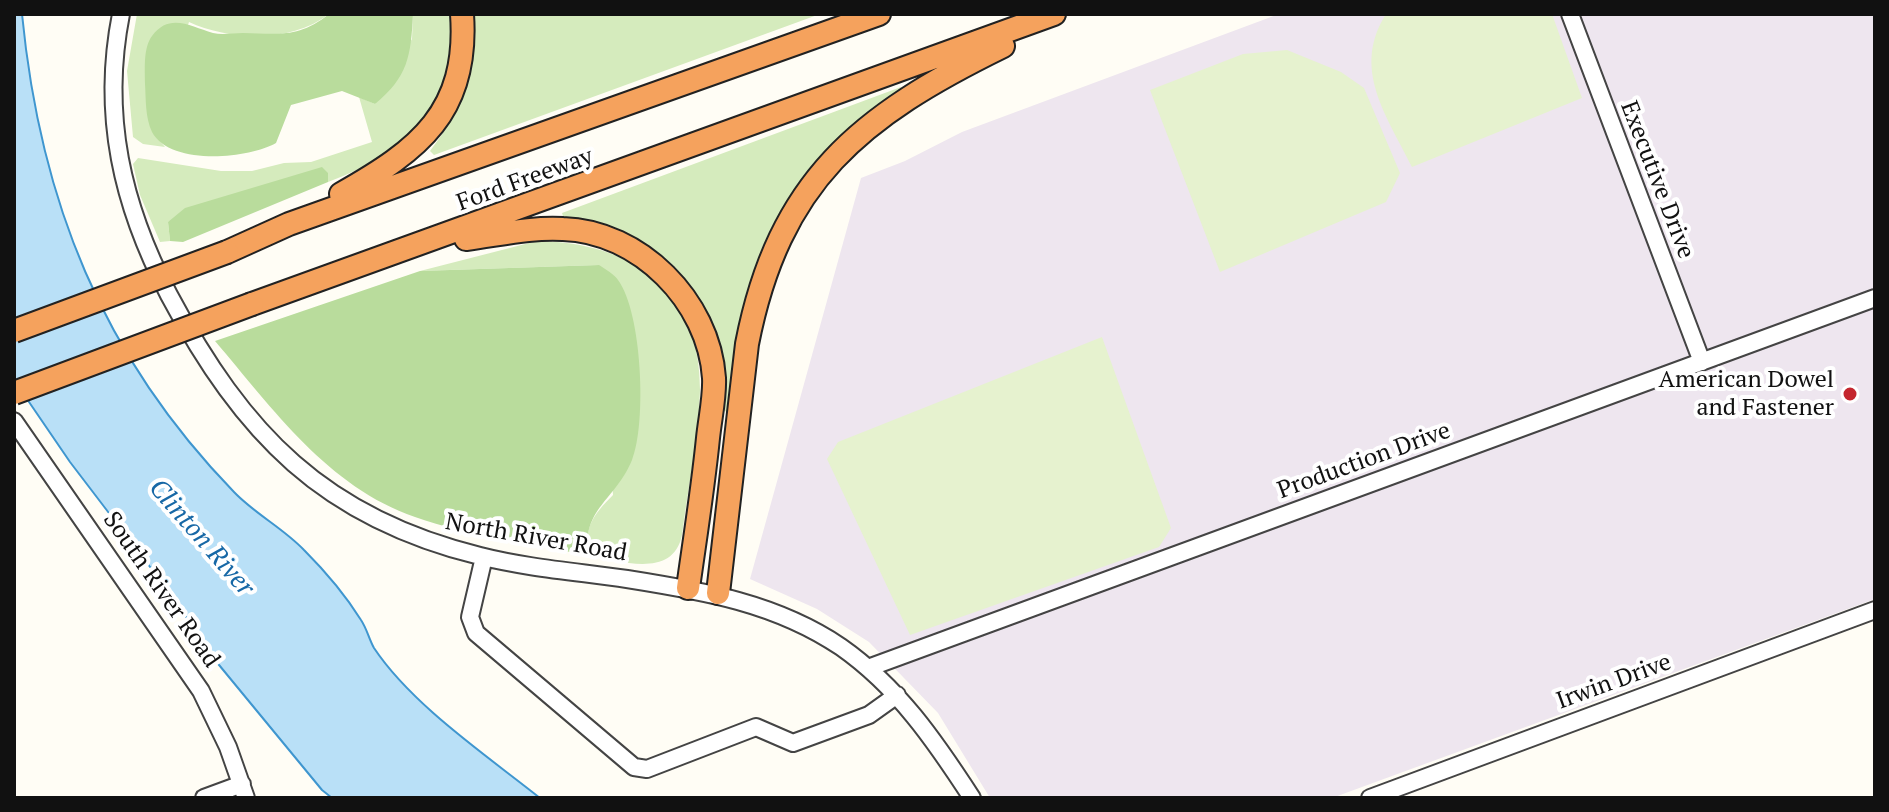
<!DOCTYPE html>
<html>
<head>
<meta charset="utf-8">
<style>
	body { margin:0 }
	#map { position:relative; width:1889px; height:812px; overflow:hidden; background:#fffdf5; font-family:"PT Serif",serif }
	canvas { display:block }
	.frame { position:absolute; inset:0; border:16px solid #111; pointer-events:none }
</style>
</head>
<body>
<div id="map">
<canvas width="1889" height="812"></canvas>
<div class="frame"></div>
</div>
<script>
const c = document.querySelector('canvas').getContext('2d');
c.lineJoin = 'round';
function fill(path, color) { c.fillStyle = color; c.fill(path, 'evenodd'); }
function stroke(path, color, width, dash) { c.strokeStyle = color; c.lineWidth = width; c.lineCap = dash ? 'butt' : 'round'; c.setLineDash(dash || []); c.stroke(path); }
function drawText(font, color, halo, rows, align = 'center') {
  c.font = font + ' "PT Serif",serif'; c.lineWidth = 8; c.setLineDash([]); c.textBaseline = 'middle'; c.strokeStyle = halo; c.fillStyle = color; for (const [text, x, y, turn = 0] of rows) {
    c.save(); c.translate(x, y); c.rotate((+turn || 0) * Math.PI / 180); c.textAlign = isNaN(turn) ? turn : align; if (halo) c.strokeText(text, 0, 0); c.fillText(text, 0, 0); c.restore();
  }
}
fill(new Path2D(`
	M1279,14H1875V599L1332,798H990L938,713L869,642L817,609L750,579L861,178L905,161L962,132Z`), '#eee6ef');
fill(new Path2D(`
	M137,14H329C292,43 230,41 189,22L153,133L165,147L143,144L133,137L127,71Z
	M413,14H451C455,109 413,150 328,182V173L168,222L170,241L160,242L140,195L133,164L138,158L221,171H252L284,163L311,162L372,142L359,97L375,104L412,39Z
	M474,14H820L434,155L430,151C462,110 478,67 474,14Z
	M901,87L902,90L871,112L809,177L730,412L723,411C724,385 717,365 709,339C704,324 701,306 693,292C670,247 612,223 564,219L562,213Z
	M537,241C629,242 701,288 700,390C699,437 688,487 682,535C673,579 622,561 588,556C584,527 593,515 613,495L599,265L420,271Z`), '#d5ebbd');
fill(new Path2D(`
	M329,14H413C411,56 408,77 375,104L342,91L291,105L276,143C248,159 170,166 152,132C145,117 146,99 145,84C145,69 143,48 152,36C170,12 191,27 213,33C222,35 233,33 243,33C279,34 299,38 329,14Z
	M322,167L328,173V182L183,242L170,241L168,222L185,208Z
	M599,265C605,269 614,274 618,280C642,312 647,423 632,460C615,501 582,508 588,556C531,542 470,537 415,517C328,487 273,409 215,341L420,271Z`), '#b9dc9c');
fill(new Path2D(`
	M1386,14H1552L1582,98L1412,167C1387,116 1351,69 1386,14Z
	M1287,50L1341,72L1364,88L1400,173L1386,202L1220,272L1150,90L1243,54Z
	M1102,337L1171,528L1159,547L910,635L827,459L838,442Z`), '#e6f2cf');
const water = new Path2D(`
	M14,14H22C40,200 102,356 234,492C255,514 283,528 304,550C324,570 346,596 361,620C367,629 369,639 374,648C412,705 486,755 540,798H332L322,790L210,654L173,597L70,462L14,380Z`);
fill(water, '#b9e0f7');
stroke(water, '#3f96cf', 2);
const minor = new Path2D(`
	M121,14C101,115 122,205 169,295C243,434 324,518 480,556C527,568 579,572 627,579C703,591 776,603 841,647C898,687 935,741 972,798
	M1570,14L1702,362
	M14,421L201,691L228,747L246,798
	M484,557L470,617L476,633L634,767L647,769L756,727L793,743L869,715L897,695
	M868,668L1875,298
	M204,798L242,784
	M1370,798L1875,610`);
const highway = new Path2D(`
	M341,194C419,150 469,112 462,14
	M466,239C498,235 531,227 563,229C639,231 709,301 714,378C715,397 710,418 708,438C703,488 695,538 688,588
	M227,252L289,224L879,14
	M252,304L1054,14
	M718,593L747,344C779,180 860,116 1003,46`);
stroke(minor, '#444', 20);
stroke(highway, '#222', 26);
stroke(minor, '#fff', 16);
stroke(highway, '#f5a25d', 22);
const highwayBridge = new Path2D(`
	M14,331L227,252
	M14,393L252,304`);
stroke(highwayBridge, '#222', 26, []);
stroke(highwayBridge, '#f5a25d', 22);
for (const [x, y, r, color] of [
	[1850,394,8,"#c4262e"]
]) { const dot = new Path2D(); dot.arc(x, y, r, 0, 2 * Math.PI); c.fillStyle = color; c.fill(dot); stroke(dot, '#fff', 3); }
drawText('24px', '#111', '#fff', [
	["Ford Freeway",525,180,-20],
	["Executive Drive",1657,180,69],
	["Production Drive",1364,461,-20],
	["North River Road",536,538,10],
	["South River Road",161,590,55],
	["Irwin Drive",1614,682,-20]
]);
drawText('24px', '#111', '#fff', [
	["American Dowel",1834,380],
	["and Fastener",1834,408]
], 'right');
drawText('italic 26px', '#1768a6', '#fff', [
	["Clinton River",201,538,49]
]);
</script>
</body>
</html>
